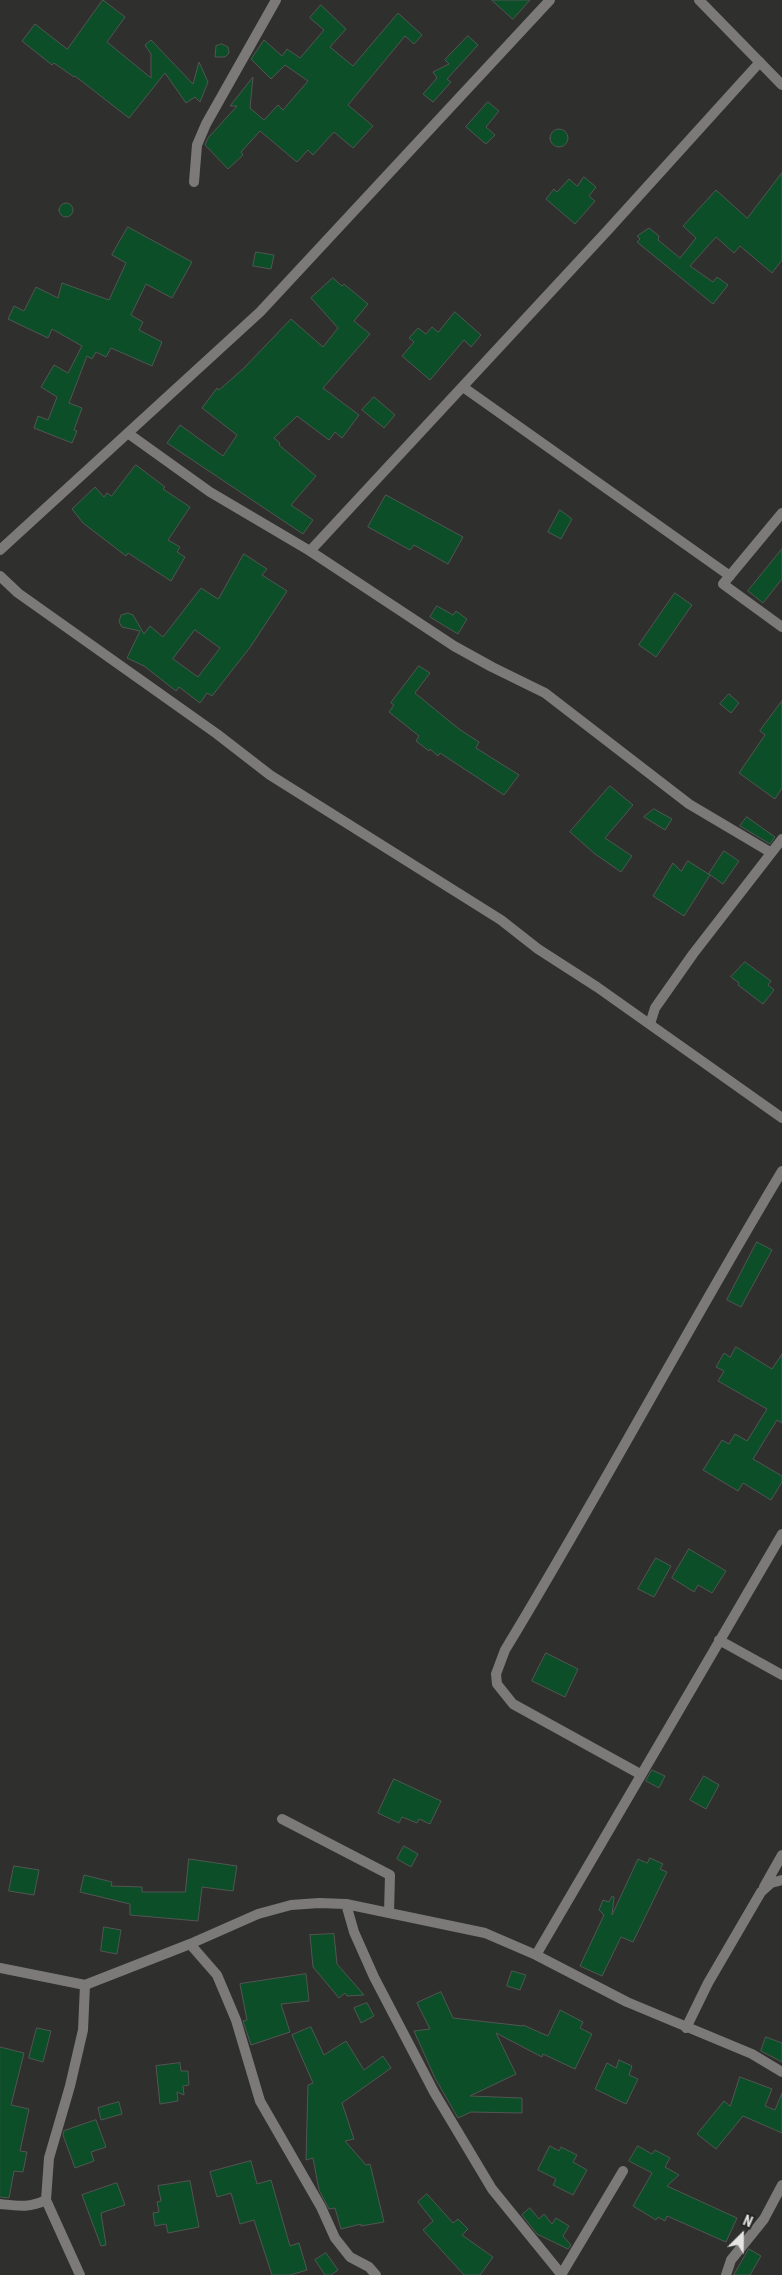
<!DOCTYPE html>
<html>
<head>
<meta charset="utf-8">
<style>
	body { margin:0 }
	#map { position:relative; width:782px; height:2275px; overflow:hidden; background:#2f302d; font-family:"Roboto Condensed",sans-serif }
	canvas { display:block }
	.north { position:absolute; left:717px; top:2210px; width:50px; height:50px; -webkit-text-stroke:4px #252623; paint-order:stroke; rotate:23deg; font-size:14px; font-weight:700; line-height:20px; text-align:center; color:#e5e6e4 }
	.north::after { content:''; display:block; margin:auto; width:18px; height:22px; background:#e5e6e4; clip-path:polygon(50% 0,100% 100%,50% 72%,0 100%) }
</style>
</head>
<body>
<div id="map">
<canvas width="782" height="2275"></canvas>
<div class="north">N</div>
</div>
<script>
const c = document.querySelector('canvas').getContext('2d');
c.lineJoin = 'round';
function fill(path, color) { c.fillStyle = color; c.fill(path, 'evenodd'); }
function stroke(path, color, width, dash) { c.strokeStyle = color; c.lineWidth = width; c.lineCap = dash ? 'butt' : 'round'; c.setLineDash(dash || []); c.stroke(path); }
const building = new Path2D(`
	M103,0L125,17L107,42L151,78V54L145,45L151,40L193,84L199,62L208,82L200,102L195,97L186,103L165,73L129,118L75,76L74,77L54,63L52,65L22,41L35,24L67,49Z
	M492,0H530L513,19Z
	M321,5L346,29L330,47L353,66L398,13L422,35L414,44L405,36L348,105L373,126L353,148L334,132L313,155L308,150L297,162L260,131L241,152L243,155L228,169L205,145L208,138L237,106H230L253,77L250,108L264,120L278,105L283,110L308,81L285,65L271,79L251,59L264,40L282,56L287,49L300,58L324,30L310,18Z
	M468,36L478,45L447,79L451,82L433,102L423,94L437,78L433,72L449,64L445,60Z
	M222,44L228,47L229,53L225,57H215L216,46Z
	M488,102L499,111L486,127L495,135L486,144L466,127Z
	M550 138a9 9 0 1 1 18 0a9 9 0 1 1-18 0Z
	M782,173V260L772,273L740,246L734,253L716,237L690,266L713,282L717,277L728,285L713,304L637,242L640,239L637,236L649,228L659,236L658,240L680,258L696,238L683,226L716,190L747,218Z
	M584,177L596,187L589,196L595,201L575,224L546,199L554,189L557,192L569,179L577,186Z
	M59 210a7 7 0 1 1 14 0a7 7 0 1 1-14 0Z
	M128,227L192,262L172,298L146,284L131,315L143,322L139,330L162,342L152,366L111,348L106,357L96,352L92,359L87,356L69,403L82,408L74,430L77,431L72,443L34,428L38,416L48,420L57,397L41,387L54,365L68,373L82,346L52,329L48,338L8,319L14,306L24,311L36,287L58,298L62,283L109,300L126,263L112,255Z
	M256,252L274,255L271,269L253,266Z
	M333,278L342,286L344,284L368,304L354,321L370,334L323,388L359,415L342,438L335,432L329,440L297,416L274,438L280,443L279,445L316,476L291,505L313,520L303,534L167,443L180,425L223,456L237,435L202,408L217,388L219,390L243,369L291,319L323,347L338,328L311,298Z
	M455,312L481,335L471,347L464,340L430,380L402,356L414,342L409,338L418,328L426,334L432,327L438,332Z
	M374,397L395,415L384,428L362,410Z
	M136,465L165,487L163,489L190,507L168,540L180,547L177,552L185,557L171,581L128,553L126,556L83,523L72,509L95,487L104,497L107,493L111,496Z
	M386,495L463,537L448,564L414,545L410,550L368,527Z
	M560,510L572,519L561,539L548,532Z
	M782,549V579L763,603L748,591Z
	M244,554L267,569L262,575L287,591L251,646L212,696L207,693L200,703L179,687L176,691L144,666L127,658L140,631L122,627L119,622L121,615L128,613L133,615L144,634L150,626L163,637L201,588L218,599ZM195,630L220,648L198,677L173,659Z
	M675,593L692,605L656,657L639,645Z
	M437,606L453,615L456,611L467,619L458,634L430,617Z
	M419,666L430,673L415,693L459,729L479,742L476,748L519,775L504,795L440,753L438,756L430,749L429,751L416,741L419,736L389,712L394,705L391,703Z
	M729,694L739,703L731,713L720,704Z
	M782,701V788L775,799L739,773L765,735L760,731Z
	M610,786L633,805L605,838L632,856L621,872L595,854L570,832Z
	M654,809L672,819L665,830L644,817Z
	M747,817L775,837L770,844L740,826Z
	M724,851L739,861L723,884L709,874Z
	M688,861L710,875L684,916L653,896L673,863L681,871Z
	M745,962L771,981L768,985L774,990L763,1004L738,985L739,983L731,977Z
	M757,1242L772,1250L741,1307L727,1300Z
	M736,1347L772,1369L782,1354V1423L777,1420L753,1459L782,1476V1482L771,1500L743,1483L738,1491L703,1470L722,1440L729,1444L735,1434L747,1441L767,1409L718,1381L724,1371L716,1367L724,1353L730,1357Z
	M689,1549L726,1571L712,1593L698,1585L694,1592L672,1578Z
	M656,1558L671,1566L654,1597L638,1589Z
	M546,1653L578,1669L565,1697L532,1681Z
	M652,1770L665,1776L659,1788L646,1781Z
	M704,1776L719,1785L706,1809L690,1800Z
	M394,1779L441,1801L430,1824L419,1819L417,1823L402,1817L399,1823L378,1813Z
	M404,1846L418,1854L411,1867L397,1859Z
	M650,1858L663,1864L660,1869L667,1872L633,1942L621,1937L602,1976L580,1966L604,1915L599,1910L603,1900L609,1902L612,1896L614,1897L612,1915L638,1859L647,1863Z
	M189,1859L237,1866L233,1891L202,1887L198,1921L130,1915V1904L80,1892L84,1875L112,1882L111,1886L142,1887V1892H185Z
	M14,1866L39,1870L34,1895L9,1891Z
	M104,1927L121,1930L117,1954L101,1951Z
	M334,1934L337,1964L364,1995L347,1996L345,1993L339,1998L313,1967L310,1935Z
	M512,1971L526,1975L520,1990L507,1986Z
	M306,1974L309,2001L281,2004L290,2032L251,2045L243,2021L247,2020L240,1984Z
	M441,1992L453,2018L523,2026V2025L548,2036L560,2010L583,2022L580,2028L592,2034L575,2069L543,2054L542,2057L496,2033L516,2074L470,2096L522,2098V2113L471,2112L458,2118L435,2078L414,2031L430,2029L417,2003Z
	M367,2003L374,2016L361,2023L354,2008Z
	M311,2027L324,2055L346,2041L364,2070L383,2056L391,2068L342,2103L354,2139L345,2141L366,2165L370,2164L384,2222L361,2226V2224L341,2229L335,2208L329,2209L319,2190L313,2158L306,2160L308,2085L313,2083L292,2035Z
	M37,2028L51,2031L43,2062L29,2058Z
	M766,2037L782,2043V2062L761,2051Z
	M0,2047L24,2053L11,2105L29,2109L20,2151L27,2152L23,2172L14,2171L9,2198L0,2197Z
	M619,2060L632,2066L629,2075L638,2079L626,2104L595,2089L607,2063L616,2068Z
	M180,2063L181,2071H188L189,2085L183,2086L184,2095L177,2092L178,2101L160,2104L156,2066Z
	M740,2077L772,2089L765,2106L775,2110L782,2093V2133L743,2116L716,2149L697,2134L724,2101L730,2106Z
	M119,2102L122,2114L101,2120L98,2108Z
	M96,2120L106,2147L91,2152L94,2161L75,2168L63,2135L64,2131Z
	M550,2146L559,2151L561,2147L577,2155L573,2162L587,2170L573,2195L553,2185L556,2179L538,2170Z
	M638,2146L652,2154L655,2150L670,2158L665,2167L679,2175L667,2186L737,2218L726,2242L667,2216L665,2221L658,2217L656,2220L633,2206L652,2173L629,2161Z
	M251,2161L257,2184L271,2180L290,2246L299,2243L307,2270L290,2275H272L254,2220L240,2224L231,2193L217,2197L210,2172Z
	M190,2181L199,2227L168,2233L166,2224L155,2226L153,2213L159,2212L157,2202L161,2201L158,2186Z
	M117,2183L125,2205L101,2213L106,2245L101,2246L82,2195Z
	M427,2194L453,2223L458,2219L468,2229L462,2235L493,2257L480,2275H464L423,2230L433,2221L418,2202Z
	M530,2208L539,2219L544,2214L552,2224L556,2218L569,2226L563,2236L571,2245L568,2249L537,2234L522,2215Z
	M749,2249L761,2256L750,2275H734Z
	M326,2253L338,2270L331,2275H325L315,2260Z`);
fill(building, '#0b4e28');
stroke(building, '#525553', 1);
stroke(new Path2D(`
	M699,0L782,85
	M194,182L197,145L206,124L276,0
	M463,387L730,576
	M129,434L210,492L310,551L454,646L492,667L545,693L689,804L770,852
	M782,513L723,584L782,627
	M0,550L260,312L550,0
	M310,551L607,231L760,62
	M0,576L18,593L217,734L270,775L501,920L538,949L597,987L782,1118
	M650,1024L655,1008L693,954L782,839
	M719,1640L782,1675
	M640,1774L513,1704L497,1684L496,1674L505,1650C601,1492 687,1329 782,1171
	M282,1819L390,1875L389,1913
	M764,1887L782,1855
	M346,1904L354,1932L374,1977L434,2092L492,2189L561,2274
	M190,1944L217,1975L236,2020L260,2101L321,2207L335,2238L350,2257L369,2267L376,2275
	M536,1955L782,1534
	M0,1968L85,1985L190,1944L258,1914L291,1905L319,1903L346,1904L485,1933L536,1955L627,2002L752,2054L782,2072
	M686,2028L708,1983L761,1892L771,1883L782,1880
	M0,2204C18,2206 30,2208 46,2200
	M80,2275L46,2200L49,2158L70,2086L83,2030L85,1985
	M561,2275L623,2171
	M726,2275L731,2260L764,2219L782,2185`), '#7b7a79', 10);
</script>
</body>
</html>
